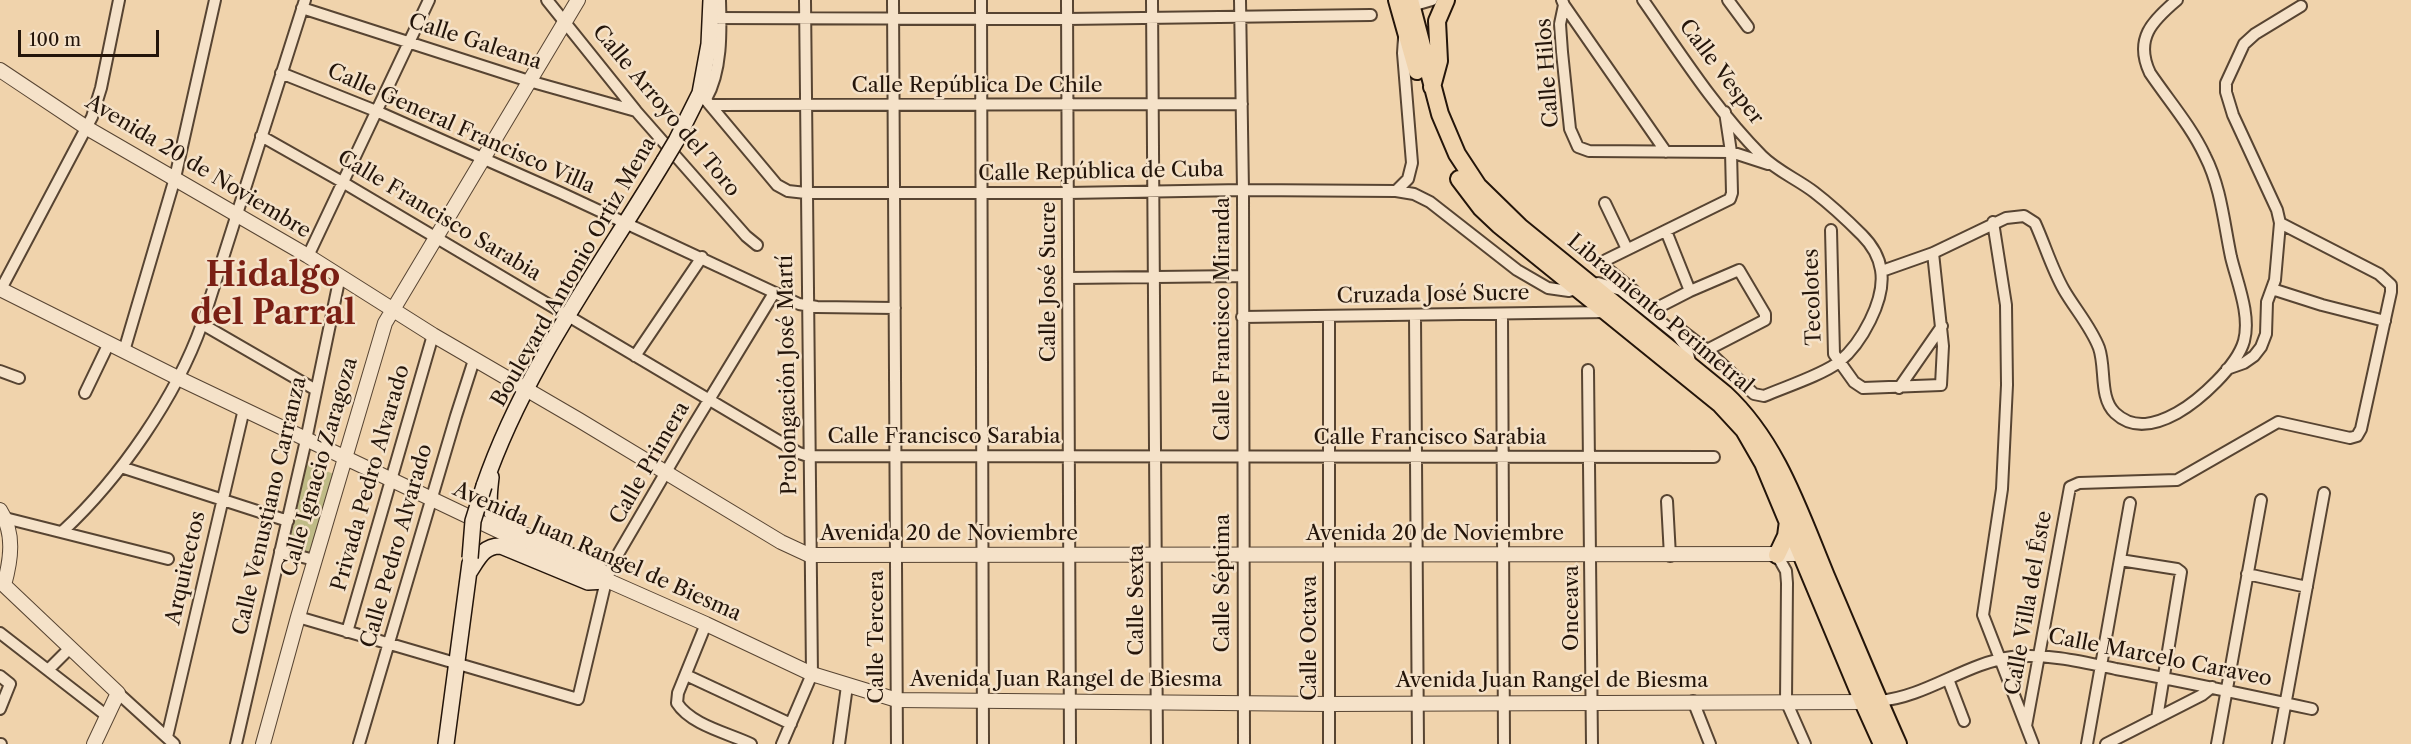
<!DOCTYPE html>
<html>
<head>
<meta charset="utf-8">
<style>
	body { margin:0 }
	#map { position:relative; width:2411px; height:744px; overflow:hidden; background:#f0d3ac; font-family:"Libre Caslon Text",serif }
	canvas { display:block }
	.scale { position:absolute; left:18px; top:30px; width:141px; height:27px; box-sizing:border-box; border:3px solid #24150a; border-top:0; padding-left:8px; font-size:18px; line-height:21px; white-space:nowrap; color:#24150a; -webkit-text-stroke:4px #f5e2c9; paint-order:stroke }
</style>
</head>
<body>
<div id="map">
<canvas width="2411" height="744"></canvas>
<div class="scale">100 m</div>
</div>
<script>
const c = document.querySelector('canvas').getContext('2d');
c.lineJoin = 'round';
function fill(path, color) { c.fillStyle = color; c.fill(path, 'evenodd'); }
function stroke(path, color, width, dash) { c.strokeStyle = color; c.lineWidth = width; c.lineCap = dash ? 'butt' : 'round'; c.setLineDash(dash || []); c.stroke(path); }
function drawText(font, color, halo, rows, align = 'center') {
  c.font = font + ' "Libre Caslon Text",serif'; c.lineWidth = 5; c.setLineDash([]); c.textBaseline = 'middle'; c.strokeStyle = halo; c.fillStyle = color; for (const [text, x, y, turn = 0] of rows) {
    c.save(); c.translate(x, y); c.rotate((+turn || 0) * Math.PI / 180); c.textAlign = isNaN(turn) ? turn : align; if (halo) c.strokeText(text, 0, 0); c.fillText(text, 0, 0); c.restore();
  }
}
fill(new Path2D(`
	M307,464L334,474L311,555L288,550Z`), '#bfbb86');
const minor = new Path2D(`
	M547,0L636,111L746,236L757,245
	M893,0L897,744
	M981,0L983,744
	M1067,0L1070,744
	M1152,0L1157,744
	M1240,0L1243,190L1244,744
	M1562,0L1564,5L1560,24L1562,52L1570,129L1578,147L1589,151L1731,152L1768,164
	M1643,0C1680,53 1716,110 1762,156C1777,171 1797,179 1814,192C1831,205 1847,220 1862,235C1871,244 1879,257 1881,270C1886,300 1861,344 1839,362C1822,375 1785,387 1764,396L1754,394L1707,350L1676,326
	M1728,0L1748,27
	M1564,5L1666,152
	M1408,7L1432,0
	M302,8L529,81L636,111
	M711,18L1067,19L1371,15
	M281,73L376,111L561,193L799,304L817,307L895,308
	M700,93L777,185L788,191L806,193H1068L1243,190L1396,191L1414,194L1430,202L1517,270L1548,288L1569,291L1598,283L1621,290L1677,335L1686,347L1691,365
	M706,99C722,71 721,32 720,0
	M712,105L1242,104
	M261,136L344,183L799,453L808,456L1714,457
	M1396,191L1408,179L1412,163L1403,53L1404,38
	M1605,203L1627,249
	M1993,222L2006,305L2007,385L2002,489L1983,615L2033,744
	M1831,230L1834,354L1854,382L1863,388L1941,385L1943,346L1933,253
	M1666,231L1690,291
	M308,256L429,0
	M1882,271L1933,253L2006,218L2024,216L2035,223C2045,245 2052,269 2064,290C2075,309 2091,327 2099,348C2106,368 2099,398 2115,413C2134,431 2157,424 2177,413C2200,400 2237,366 2244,341C2251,315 2237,282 2231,257C2224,224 2221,187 2205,156C2191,126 2169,101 2150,73C2134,39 2152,21 2177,0
	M1068,278L1243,276
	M1,289L92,117L101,88L119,0
	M2272,289L2322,305L2385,321
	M1634,291L1605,267L1604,263L1606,260L1730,199L1732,193L1731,152L1725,112
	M1649,312L1690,291L1739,270L1765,314V320L1707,350
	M1502,314L1504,744
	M1329,316V744
	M1415,316L1418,744
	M1242,317L1608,312
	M202,324L316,390
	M124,351L175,178L215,0
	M635,356L702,257
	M2227,369L2244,363L2254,356L2261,347L2266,334L2267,302L2275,280L2280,223
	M1588,370L1592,744
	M0,371L19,378
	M1899,388L1942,326
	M85,393L109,343
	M121,467L288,521
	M1667,501L1670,556
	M5,518L168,559
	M63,531C120,478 176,397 202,324L305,0
	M280,551L314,560
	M1777,555L1786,571L1787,583L1786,701L1805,744
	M2120,560L2177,569L2181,572L2157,718
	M2247,574L2307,587
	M298,617L578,699L606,581L614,561L687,436L774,293
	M706,624L678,693L677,703C691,725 728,733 751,744
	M347,632L433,335
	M0,633L107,716
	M49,669L70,648
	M686,675L791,724
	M0,676L10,684L0,709
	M1948,679L1964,721
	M118,693L174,744
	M1693,701L1710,744
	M1879,701C1926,697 1966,663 2012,657C2046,653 2083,662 2116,669C2182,681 2247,695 2312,709
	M2026,726L2070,487L2079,483L2177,480L2278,422L2350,438L2357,436L2361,429L2391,292V285L2379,274L2280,223L2277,210L2233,115L2226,92V83L2244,44L2255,34L2301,6
	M167,737L244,409
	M0,744H1
	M236,744L306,440L340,276
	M359,744L456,416L474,360
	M782,744L812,674L805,0
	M839,744L847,686
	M2087,744L2130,503
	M2106,744L2202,695L2212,687
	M2217,744L2261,500
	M2278,744L2324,493`);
const tertiary = new Path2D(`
	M0,70L87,128L308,256L433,335L579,420L781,542L809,555L1809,554
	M0,289L180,379L543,552L706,624L812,674L897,700L1329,704L1872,702
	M0,510C15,533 11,560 4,585L118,693L94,744
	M263,744L298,617L385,323L578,0`);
const secondary = new Path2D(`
	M676,141L700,93L709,44L711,0
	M484,486C524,369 601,266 664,161
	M470,571C478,559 484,545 501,546L588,582L606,581L602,572L594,566L503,526C485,513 489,497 491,477
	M446,744L470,563`);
const primary = new Path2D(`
	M1397,0L1417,71
	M1410,0L1440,114L1457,154L1478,186L1520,227L1725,394C1777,442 1799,511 1826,576C1850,632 1873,688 1898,744
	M1432,87L1439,61L1437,21L1446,0
	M1459,179L1481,208L1499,225L1720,404L1744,430L1763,463L1863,702L1882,744
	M1777,555L1786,536L1788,521`);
stroke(minor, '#574432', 14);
stroke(tertiary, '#574432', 16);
stroke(secondary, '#24150a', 18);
stroke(primary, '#24150a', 20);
stroke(minor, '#f5e2c9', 10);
stroke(tertiary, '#f5e2c9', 14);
stroke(secondary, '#f5e2c9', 15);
stroke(primary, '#f0d3ac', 16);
const secondaryBridge = new Path2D(`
	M664,161L676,141
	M470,558L473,521L484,486`);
stroke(secondaryBridge, '#24150a', 18, []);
stroke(secondaryBridge, '#f5e2c9', 15);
drawText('21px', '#24150a', '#f5e2c9', [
	["Calle Galeana",475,42,18],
	["Calle Vesper",1721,72,53],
	["Calle Hilos",1548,73,-94],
	["Calle República De Chile",977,86],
	["Calle Arroyo del Toro",666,111,50],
	["Calle General Francisco Villa",461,129,24],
	["Avenida 20 de Noviembre",198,167,31],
	["Calle República de Cuba",1101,172,-1],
	["Calle Francisco Sarabia",439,216,31],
	["Boulevard Antonio Ortiz Mena",574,272,-60],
	["Calle José Sucre",1049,282,-90],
	["Cruzada José Sucre",1433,295,-1],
	["Tecolotes",1813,297,-92],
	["Libramiento Perimetral",1660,314,40],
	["Calle Francisco Miranda",1223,319,-90],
	["Prolongación José Martí",788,375,-91],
	["Calle Francisco Sarabia",944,437],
	["Calle Francisco Sarabia",1430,438],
	["Calle Primera",650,463,-60],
	["Calle Ignacio Zaragoza",320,467,-74],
	["Privada Pedro Alvarado",371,478,-74],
	["Calle Venustiano Carranza",270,506,-77],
	["Avenida 20 de Noviembre",949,534],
	["Avenida 20 de Noviembre",1435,534],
	["Calle Pedro Alvarado",397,546,-74],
	["Avenida Juan Rangel de Biesma",597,552,24],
	["Arquitectos",186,568,-77],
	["Calle Séptima",1223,583,-90],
	["Calle Sexta",1137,600,-90],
	["Calle Villa del Éste",2029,603,-80],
	["Onceava",1572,608,-90],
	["Calle Tercera",877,637,-90],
	["Calle Octava",1310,638,-90],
	["Calle Marcelo Caraveo",2160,658,11],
	["Avenida Juan Rangel de Biesma",1066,680],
	["Avenida Juan Rangel de Biesma",1552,681]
]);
drawText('bold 33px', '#7a1f14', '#f5e2c9', [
	["Hidalgo",273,276],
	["del Parral",273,314]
]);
</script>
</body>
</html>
